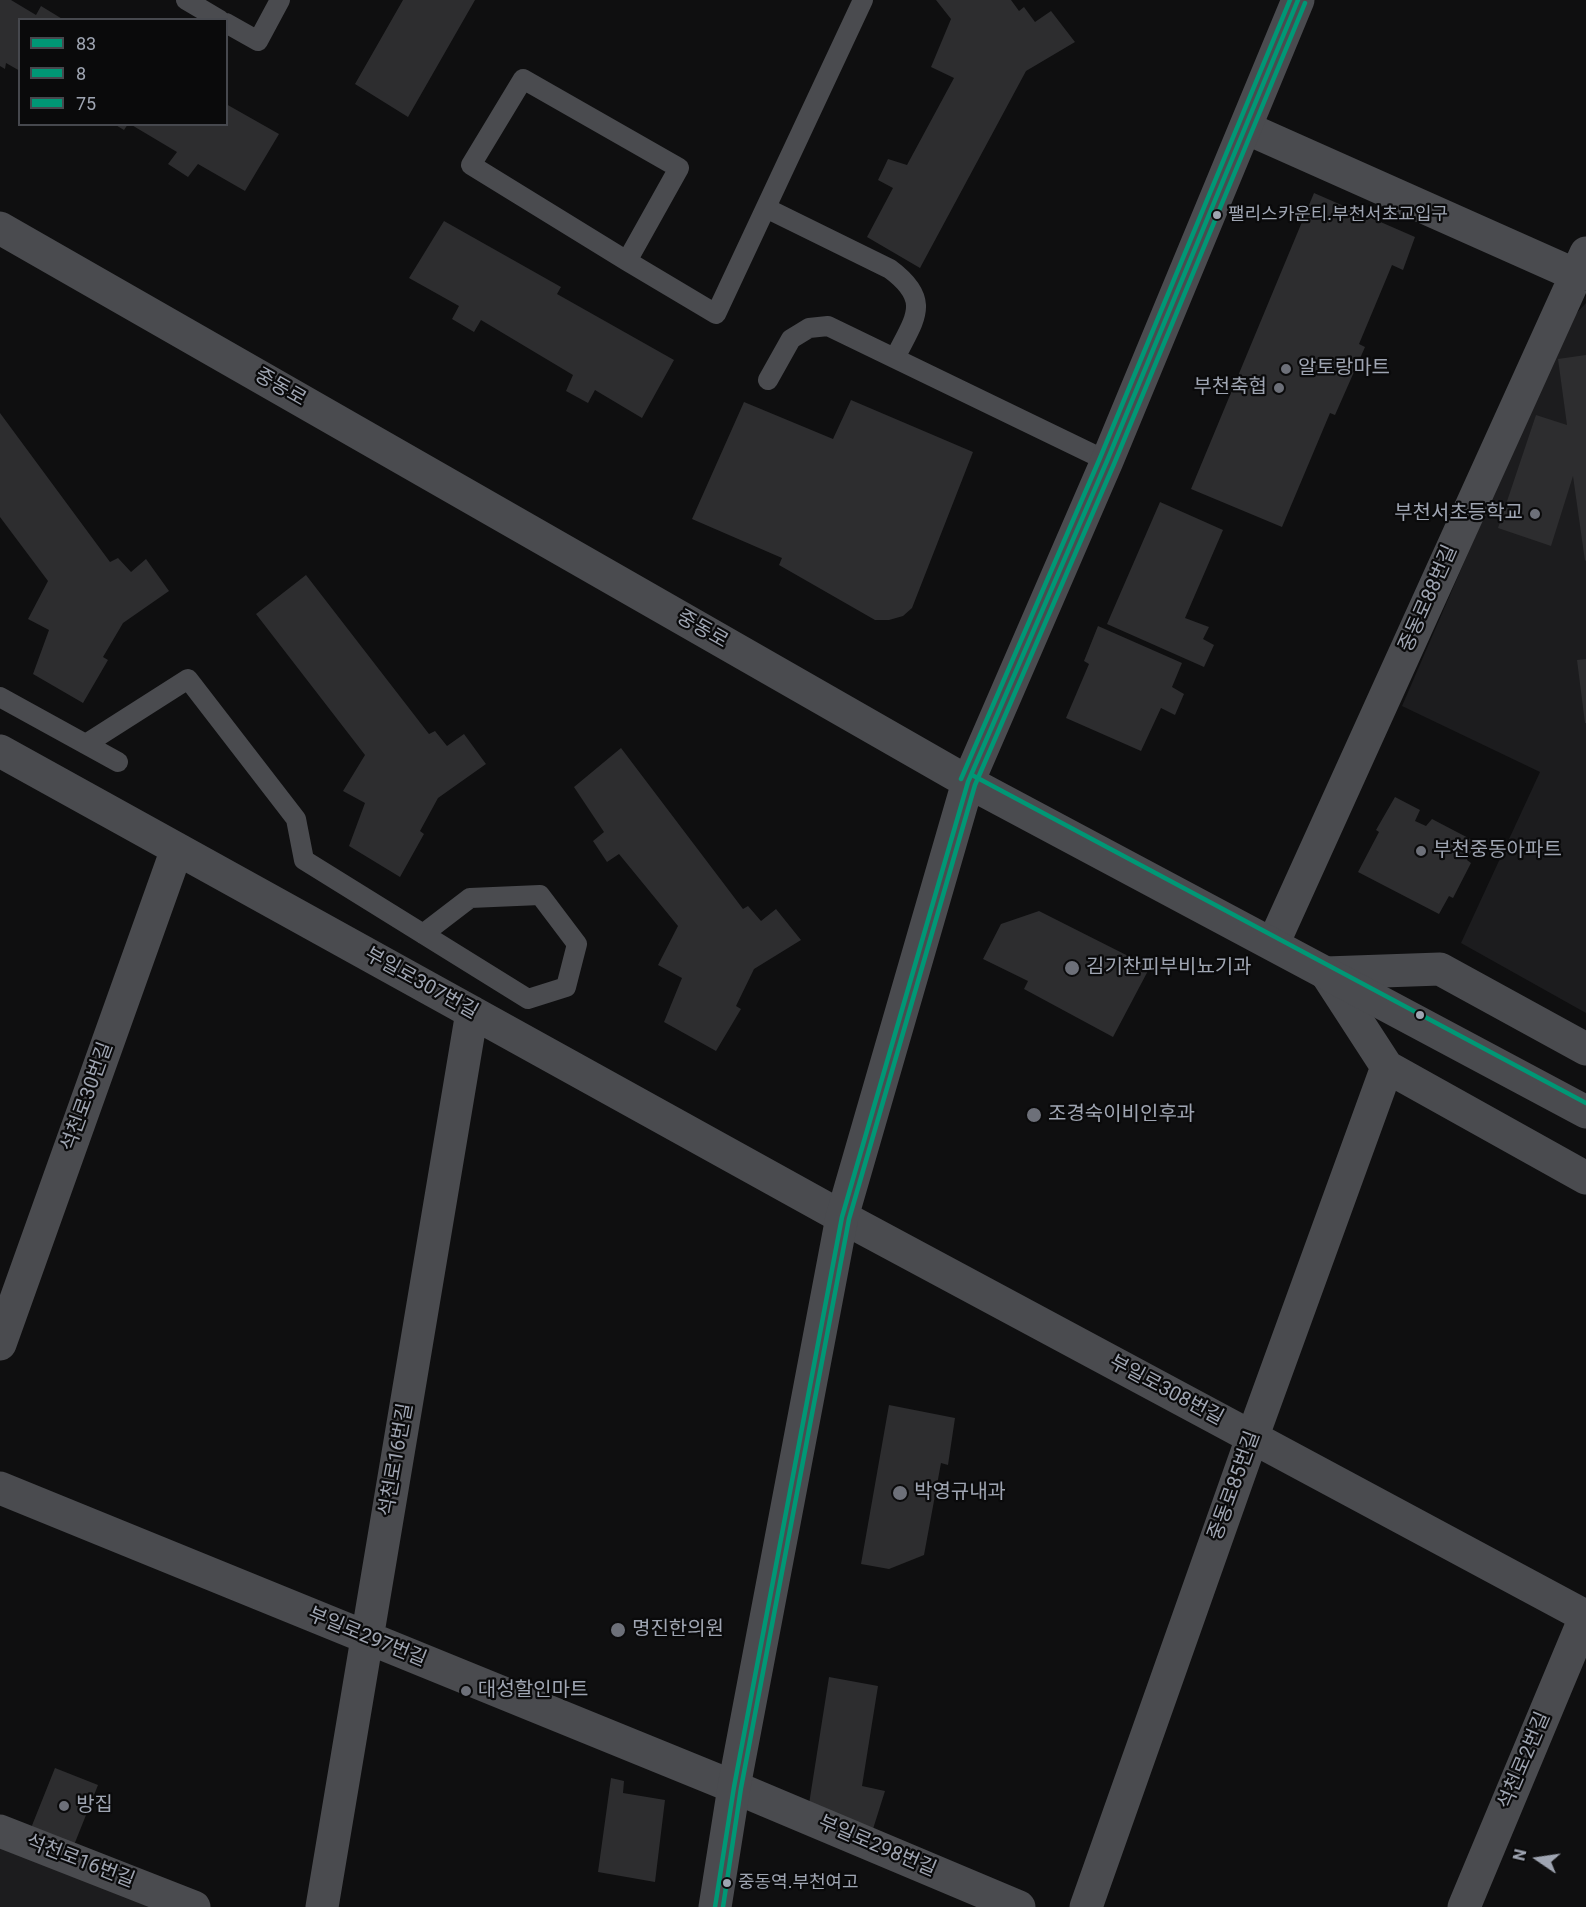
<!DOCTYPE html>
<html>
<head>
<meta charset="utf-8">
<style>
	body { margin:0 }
	#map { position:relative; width:1586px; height:1907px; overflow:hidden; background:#0f0f10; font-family:Roboto,sans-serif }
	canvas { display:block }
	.legend { position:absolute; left:18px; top:18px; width:210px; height:108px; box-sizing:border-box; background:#0a0a0b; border:2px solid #46484e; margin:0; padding:8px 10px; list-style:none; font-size:18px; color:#9fa5b2 }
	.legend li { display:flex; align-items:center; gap:12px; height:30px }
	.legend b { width:30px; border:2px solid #46484e }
	.north { position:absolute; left:1508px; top:1829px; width:60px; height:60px; -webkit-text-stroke:4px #0a0a0b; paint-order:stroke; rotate:283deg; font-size:16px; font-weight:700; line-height:24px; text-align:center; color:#9fa5b2 }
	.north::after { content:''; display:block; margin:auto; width:21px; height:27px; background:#9fa5b2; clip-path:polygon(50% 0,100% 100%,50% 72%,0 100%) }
</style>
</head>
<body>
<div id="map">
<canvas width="1586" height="1907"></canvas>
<ul class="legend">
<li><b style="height:8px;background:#009775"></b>83</li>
<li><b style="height:8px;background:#009775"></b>8</li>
<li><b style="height:8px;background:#009775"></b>75</li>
</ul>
<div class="north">N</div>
</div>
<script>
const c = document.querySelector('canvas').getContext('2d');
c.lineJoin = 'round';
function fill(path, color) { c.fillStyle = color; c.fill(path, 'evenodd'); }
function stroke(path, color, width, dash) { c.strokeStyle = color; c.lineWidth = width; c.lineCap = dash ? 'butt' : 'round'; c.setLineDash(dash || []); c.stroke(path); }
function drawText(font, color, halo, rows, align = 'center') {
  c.font = font + ' Roboto,"Noto Sans KR",sans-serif'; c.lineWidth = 4.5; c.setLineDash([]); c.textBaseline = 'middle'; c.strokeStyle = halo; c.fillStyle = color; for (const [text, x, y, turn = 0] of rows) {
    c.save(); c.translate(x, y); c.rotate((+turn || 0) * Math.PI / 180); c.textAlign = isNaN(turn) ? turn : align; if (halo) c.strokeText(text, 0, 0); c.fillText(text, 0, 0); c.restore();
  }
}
fill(new Path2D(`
	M1586,303V1013L1461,943L1540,772L1402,706L1568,322Z
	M0,1831L194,1907H0Z`), '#1c1c1e');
fill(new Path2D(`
	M0,0H11L36,15L41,6L64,20H20V71L6,63L5,69L0,66Z
	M403,0H475L408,117L355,84Z
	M936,0H1011L1019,11L1024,7L1035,22L1051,11L1075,42L1026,71L920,268L867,237L893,188L878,180L888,159L907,165L954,78L931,67L951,19Z
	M226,104L279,134L245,191L198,164L188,177L168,164L177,152L130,124H226Z
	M114,124H128L124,130Z
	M1314,193L1415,237L1403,270L1392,265L1359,344L1365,347L1335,415L1330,413L1282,527L1191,489Z
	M444,221L561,287L557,294L674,360L642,418L595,390L588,403L566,391L573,375L481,320L474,332L452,319L459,306L409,278Z
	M1586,355V560L1585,561L1573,476L1551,546L1498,528L1536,415L1567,425L1558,359Z
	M851,400L973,452L912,608L903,616L889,620H875L779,565L782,558L692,519L744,402L833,439Z
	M0,413L110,562L118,558L131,572L146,559L169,591L123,623L103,657L108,660L83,703L33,674L49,630L28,619L48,581L0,517Z
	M1160,502L1223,530L1185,618L1209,627L1203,639L1214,645L1204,667L1107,624Z
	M306,575L429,734L435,731L447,746L464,734L486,764L438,798L420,831L424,834L400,877L349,846L365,803L343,791L365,755L256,614Z
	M1098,626L1182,663L1172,687L1184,694L1175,715L1161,708L1141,751L1066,718L1089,664L1084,661Z
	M1586,659V723H1585L1577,660Z
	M621,748L743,909L748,906L761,921L776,909L801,940L754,969L736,1006L741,1009L716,1051L664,1022L682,978L658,965L678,926L619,854L607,862L593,841L604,832L574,787Z
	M1395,797L1420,810L1415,821L1426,826L1432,819L1476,842L1467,860L1471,863L1453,898L1449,896L1439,914L1358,872L1379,832L1376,830Z
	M1039,911L1150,967L1113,1037L1024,989L1028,981L983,959L1001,924Z
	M889,1405L955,1418L948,1465L941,1463L924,1555L889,1569L861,1564Z
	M829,1677L878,1686L862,1786L885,1791L873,1829L809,1804Z
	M55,1768L98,1785L74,1845L31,1828Z
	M611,1778L624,1781L623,1793L665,1800L655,1882L598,1872Z`), '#2d2d2f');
stroke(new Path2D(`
	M186,0L220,20
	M226,23L258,41L280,0
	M766,208L890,269C933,301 914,319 895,358
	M627,261L679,168L523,79L471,165L627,261L716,314L863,0
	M768,380L791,339L809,328L828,326L1107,461
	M0,697L118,762
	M86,744L188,679L296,819L304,860L528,999L566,987L577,944L540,895L470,898L423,934`), '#4a4b4f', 20);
stroke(new Path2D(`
	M1246,128L1576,275L1586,274
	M0,751L842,1217L1585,1616
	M1273,944L1586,253
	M1326,973L1387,1067L1586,1178
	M1326,973L1440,969L1586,1049
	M0,1344L177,849
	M0,1488L734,1787L1019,1907
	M0,1831L194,1907
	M322,1907L472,1012
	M1086,1907L1252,1438L1387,1067
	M1464,1907L1586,1615`), '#4a4b4f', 33);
stroke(new Path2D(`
	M0,228L968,782L1586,1112
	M715,1907L734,1787L842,1217L968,782L1107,461L1298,0`), '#4a4b4f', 33);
stroke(new Path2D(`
	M715,1907L734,1787L842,1217L968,782L1107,461L1298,0`), '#009775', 4.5);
stroke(new Path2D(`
	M723,1907L741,1788L849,1219L975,785L1114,464L1305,3`), '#009775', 4.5);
stroke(new Path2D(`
	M972,775L1586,1103
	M961,779L1100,458L1290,0`), '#009775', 4.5);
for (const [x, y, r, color] of [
	[1217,215,5,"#9fa5b2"],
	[1286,369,6,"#6d7079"],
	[1279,388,6,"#6d7079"],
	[1535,514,6,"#6d7079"],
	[1421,851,6,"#6d7079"],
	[1072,968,8,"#6d7079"],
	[1420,1015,5,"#9fa5b2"],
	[1034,1115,8,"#6d7079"],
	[900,1493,8,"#6d7079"],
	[618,1630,8,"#6d7079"],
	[466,1691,6,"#6d7079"],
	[64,1806,6,"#6d7079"],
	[727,1883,5,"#9fa5b2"]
]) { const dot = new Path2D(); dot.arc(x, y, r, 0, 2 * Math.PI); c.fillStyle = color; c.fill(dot); stroke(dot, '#0a0a0b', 2); }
drawText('18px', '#9fa5b2', '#0a0a0b', [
	["팰리스카운티.부천서초교입구",1228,215],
	["중동역.부천여고",738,1883]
], 'left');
drawText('20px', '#9fa5b2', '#0a0a0b', [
	["알토랑마트",1298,369],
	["부천축협",1267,388,"right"],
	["부천서초등학교",1523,514,"right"],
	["부천중동아파트",1433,851],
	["김기찬피부비뇨기과",1086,968],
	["조경숙이비인후과",1048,1115],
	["박영규내과",914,1493],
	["명진한의원",632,1630],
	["대성할인마트",478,1691],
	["방집",76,1806]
], 'left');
drawText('20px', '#9fa5b2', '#0a0a0b', [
	["중동로",280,388,30],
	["중동로88번길",1429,599,-66],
	["중동로",702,630,30],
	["부일로307번길",421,984,29],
	["석천로30번길",88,1097,-70],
	["부일로308번길",1166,1391,28],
	["석천로16번길",397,1460,-80],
	["중동로85번길",1235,1486,-70],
	["부일로297번길",367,1638,22],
	["석천로2번길",1525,1761,-67],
	["부일로298번길",877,1847,23],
	["석천로16번길",80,1862,21]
]);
</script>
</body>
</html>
